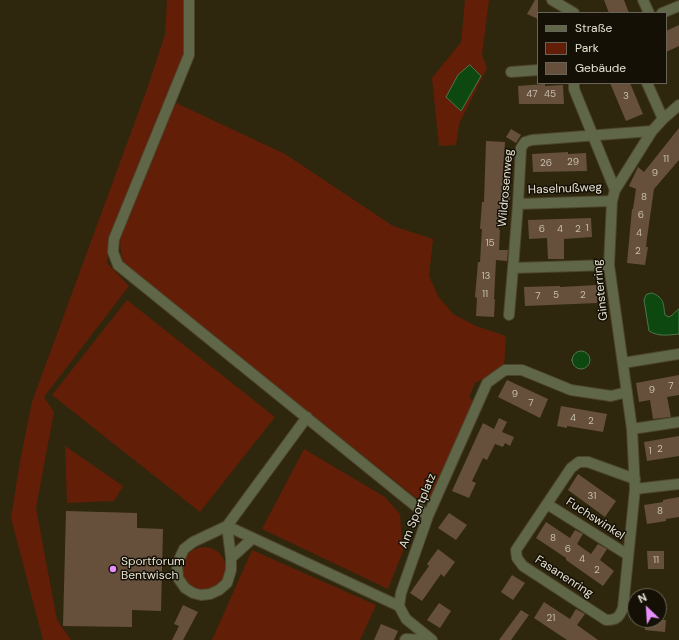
<!DOCTYPE html>
<html>
<head>
<meta charset="utf-8">
<style>
	body { margin:0 }
	#map { position:relative; width:679px; height:640px; overflow:hidden; background:#2f270d; font-family:"DM Sans",sans-serif }
	canvas { display:block }
	.legend { position:absolute; left:537px; top:12px; width:130px; height:72px; box-sizing:border-box; background:#141006; border:1px solid #686457; margin:0; padding:5px 7px; list-style:none; font-size:12px; color:#e6e1d1 }
	.legend li { display:flex; align-items:center; gap:8px; height:20px }
	.legend b { width:20px; border:1px solid #686457 }
	.north { position:absolute; left:627px; top:588px; width:40px; height:40px; box-sizing:border-box; background:#141006; border:1px solid #686457; border-radius:50%; rotate:335deg; font-size:11px; font-weight:700; line-height:16px; text-align:center; color:#e6e1d1 }
	.north::after { content:''; display:block; margin:auto; width:14px; height:18px; background:#e88eff; clip-path:polygon(50% 0,100% 100%,50% 72%,0 100%) }
</style>
</head>
<body>
<div id="map">
<canvas width="679" height="640"></canvas>
<ul class="legend">
<li><b style="height:5px;background:#606648"></b>Straße</li>
<li><b style="height:11px;background:#621e06"></b>Park</li>
<li><b style="height:11px;background:#66503c"></b>Gebäude</li>
</ul>
<div class="north">N</div>
</div>
<script>
const c = document.querySelector('canvas').getContext('2d');
c.lineJoin = 'round';
function fill(path, color) { c.fillStyle = color; c.fill(path, 'evenodd'); }
function stroke(path, color, width, dash) { c.strokeStyle = color; c.lineWidth = width; c.lineCap = dash ? 'butt' : 'round'; c.setLineDash(dash || []); c.stroke(path); }
function drawText(font, color, halo, rows, align = 'center') {
  c.font = font + ' "DM Sans",sans-serif'; c.lineWidth = 3; c.setLineDash([]); c.textBaseline = 'middle'; c.strokeStyle = halo; c.fillStyle = color; for (const [text, x, y, turn = 0] of rows) {
    c.save(); c.translate(x, y); c.rotate((+turn || 0) * Math.PI / 180); c.textAlign = isNaN(turn) ? turn : align; if (halo) c.strokeText(text, 0, 0); c.fillText(text, 0, 0); c.restore();
  }
}
fill(new Path2D(`
	M167,0H185V52L110,237L107,263L129,286L44,397L54,412L36,508L57,620L71,640H43L11,518L20,461L32,402L147,89L165,35Z
	M465,0H489L482,55L487,68L459,124L456,145L439,146L432,78L461,42Z
	M174,102L285,154L393,226L433,239L429,276L438,296L453,314L476,326L506,336L504,368C493,372 485,379 475,383L469,397L475,402L433,495L427,501H420L124,265L121,253L120,240L135,196Z
	M127,300L275,417L200,512L52,395Z
	M65,446L123,486L114,501L67,503Z
	M304,449L385,497L400,514L403,551L388,589L262,529Z
	M182 569a22 22 0 1 1 44 0a22 22 0 1 1-44 0Z
	M252,550L376,605L360,640H212Z`), '#621e06');
const water = new Path2D(`
	M470,65L481,76L461,111L446,97L458,75Z
	M652,293C665,298 663,304 665,315L669,317C674,315 675,311 679,309V334C668,335 659,337 649,331L644,300L646,295Z
	M572 360a9 9 0 1 1 18 0a9 9 0 1 1-18 0Z`);
fill(water, '#0c4810');
stroke(water, '#4d764a', 1);
fill(new Path2D(`
	M535,0H538V19L527,14Z
	M604,0H624L629,13H609Z
	M679,25V46L666,52V31Z
	M610,83H630L643,114L626,121Z
	M545,84V86L563,85L564,104H519L518,86Z
	M679,128V160L654,189L647,238L646,247H648L645,265L627,263L632,209H633L636,189L629,186L638,167L644,172Z
	M511,129L521,135L516,143L506,137Z
	M486,141L505,142L503,169H505L503,189H510V200L501,199L499,230H500L499,250H508L507,261L496,260L494,299H495L494,317L476,316L477,298L475,297L478,262H480L482,229H480L482,202H484Z
	M568,152V154L586,153L587,171L533,172L532,154Z
	M591,218L592,237L564,239V259H548L547,238L529,239L528,220Z
	M597,285V303L525,306L524,287L560,286V287Z
	M679,375V395L667,397L671,417L653,419L650,400L639,402L636,383Z
	M507,380L548,399L540,418L498,397Z
	M561,406L607,414L603,432L567,426V428L557,426Z
	M499,418L507,422L502,432L514,437L510,446L505,443L503,447L495,444L487,460L483,458L472,481L476,483L469,498L452,491L483,423L494,429Z
	M679,436V456L647,461L644,442Z
	M578,474L616,501L605,517L568,490Z
	M679,497V517L666,519V521L647,524L644,505L663,502V500Z
	M66,511L137,513V528L163,529L161,611L132,610V627L63,626Z
	M449,513L467,525L456,540L438,528Z
	M546,522L570,538L575,530L583,534L577,544L591,554L598,544L607,549L600,560L614,571L603,586L566,560V558L536,538Z
	M438,549L455,562L444,577L441,574L422,601L410,593L429,566L427,564Z
	M647,551H664V569H648Z
	M512,575L525,583L513,600L501,592Z
	M544,602L570,619L576,609L585,614L577,625L598,640H567L534,618Z
	M439,603L451,611L440,628L427,620Z
	M183,605L198,612L183,640H172L179,626L174,624Z
	M521,610L529,615L511,640H499Z
	M646,620H666L665,632L645,630Z
	M381,624L398,631L394,640H374Z`), '#66503c');
const minor = new Path2D(`
	M189,0V55L114,239L113,252L118,265L428,516
	M552,0L574,13
	M643,0L649,13
	M662,13L679,6
	M511,72L538,70
	M574,83V89L615,190
	M647,83L663,119
	M679,105L663,119L652,131L615,190L612,201L609,265L632,429L679,422
	M518,204L612,201
	M609,265L513,268L518,204L521,148L525,142L532,140L652,131
	M509,315L513,268
	M623,363L679,354
	M632,429L635,489L623,608C619,618 616,620 606,620L523,566L517,558L516,550L571,468L579,462H588L635,479
	M635,489L679,484
	M547,504L628,555
	M227,526L399,606
	M227,526L231,558
	M253,538L231,558V570L227,583L219,590L210,594L201,595L193,593L185,588L178,578L177,564L184,549L193,542L227,526L307,417
	M405,640L406,639L425,640
	M432,640L406,619L399,606L401,593L428,516L487,383L505,370H522L571,390L611,396L627,392`);
stroke(minor, '#4c452c', 12);
stroke(minor, '#606648', 10);
for (const [x, y, r, color] of [
	[113,569,4,"#e88eff"]
]) { const dot = new Path2D(); dot.arc(x, y, r, 0, 2 * Math.PI); c.fillStyle = color; c.fill(dot); stroke(dot, '#141006', 1.5); }
drawText('10px', '#c6bdac', null, [
	["47",532,94],
	["45",550,94],
	["3",626,96],
	["11",666,159],
	["29",573,162],
	["26",546,163],
	["9",655,173],
	["8",644,197],
	["6",641,215],
	["1",587,228],
	["6",542,229],
	["4",560,229],
	["2",578,229],
	["4",639,233],
	["15",490,243],
	["2",638,251],
	["13",486,276],
	["11",485,294],
	["5",556,295],
	["2",583,295],
	["7",538,296],
	["7",671,386],
	["9",652,390],
	["9",515,394],
	["7",531,403],
	["4",573,418],
	["2",591,421],
	["2",660,449],
	["1",650,451],
	["31",592,496],
	["8",660,511],
	["8",553,538],
	["6",568,549],
	["4",582,559],
	["11",656,560],
	["2",597,570],
	["21",551,618]
]);
drawText('12px', '#e6e1d1', '#141006', [
	["Wildrosenweg",506,188,-85],
	["Haselnußweg",565,189,-2],
	["Ginsterring",601,290,-96],
	["Am Sportplatz",418,511,-68],
	["Fuchswinkel",595,519,33],
	["Fasanenring",564,577,33]
]);
drawText('12px', '#e6e1d1', '#141006', [
	["Sportforum",121,562],
	["Bentwisch",121,576]
], 'left');
</script>
</body>
</html>
